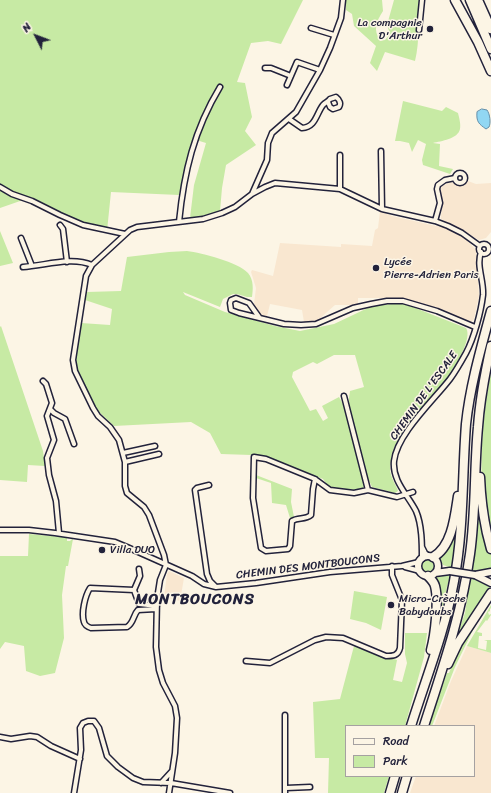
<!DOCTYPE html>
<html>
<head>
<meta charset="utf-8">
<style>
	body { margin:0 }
	#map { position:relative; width:491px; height:793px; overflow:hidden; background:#fcf5e5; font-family:Sriracha,sans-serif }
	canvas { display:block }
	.legend { position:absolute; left:345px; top:725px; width:130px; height:52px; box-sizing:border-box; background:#fcf5e5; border:1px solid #a5a1a1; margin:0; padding:5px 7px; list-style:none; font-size:12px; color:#22223b }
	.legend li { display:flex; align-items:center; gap:8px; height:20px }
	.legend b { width:20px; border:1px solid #a5a1a1 }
	.north { position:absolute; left:16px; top:16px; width:40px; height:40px; -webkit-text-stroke:3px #fcf5e5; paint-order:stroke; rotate:312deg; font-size:11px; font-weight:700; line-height:16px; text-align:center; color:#22223b }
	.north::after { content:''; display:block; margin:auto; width:14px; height:18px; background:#22223b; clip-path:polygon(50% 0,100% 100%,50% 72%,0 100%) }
</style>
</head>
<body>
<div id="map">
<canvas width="491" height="793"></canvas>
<ul class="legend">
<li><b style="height:5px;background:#fcf5e5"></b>Road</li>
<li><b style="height:11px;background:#c7eaa4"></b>Park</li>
</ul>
<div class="north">N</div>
</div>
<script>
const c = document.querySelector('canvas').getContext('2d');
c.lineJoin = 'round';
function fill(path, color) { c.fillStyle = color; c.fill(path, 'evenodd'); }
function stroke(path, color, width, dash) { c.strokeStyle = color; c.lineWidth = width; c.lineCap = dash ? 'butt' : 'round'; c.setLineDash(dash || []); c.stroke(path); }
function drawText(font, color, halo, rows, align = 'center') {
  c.font = font + ' Sriracha,sans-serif'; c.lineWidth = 3; c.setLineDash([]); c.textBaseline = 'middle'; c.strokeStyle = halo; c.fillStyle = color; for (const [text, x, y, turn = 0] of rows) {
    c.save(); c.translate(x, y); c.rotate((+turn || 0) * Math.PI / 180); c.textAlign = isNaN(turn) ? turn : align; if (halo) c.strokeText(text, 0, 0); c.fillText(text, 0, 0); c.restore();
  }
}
fill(new Path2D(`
	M468,181L476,184L491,183V232L486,238L479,240L441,219V215L443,203L440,190L441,186L451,182L462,186L464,185Z
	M380,211L392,216L445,228L464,237L476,250L479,296L474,319L471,322H467L437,308L395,298H358V305H335L318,320L310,322H304L302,310L270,304L267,316L261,315L257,311L254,304L256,288L251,272L252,270L273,276L280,243L341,247V244L372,246L375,230L378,228Z
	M169,571L184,578L180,601L164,597L167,574Z
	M467,646L491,653V793H410L416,776H474V726H434L451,681Z`), '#f9e7d0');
fill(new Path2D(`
	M0,0H303L281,44L268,41L251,43L237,82L245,83L252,117L245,131L256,145L226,165L222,188L220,211L207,215L190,218L194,185L206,143L193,139L179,195L111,192L107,231L84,227L64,219L30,201L23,200L0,208Z
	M346,0H382L383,11C376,22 373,29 380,41L385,40L390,34L387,25L394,0H419C418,20 420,41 415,61L385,52L377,71L370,63L376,46L354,26L352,14L346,10Z
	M403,101L442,111L446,107L458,113C459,117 461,124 460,129C458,139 441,141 433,143L440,144L439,166L453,169L450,174L423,165L422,160L426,144L418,140L412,152L409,143L400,141H395Z
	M0,231L13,263L0,266Z
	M187,251C202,253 238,262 248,273C254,280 253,290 252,297H247L237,294H233L223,299L220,307L183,292L185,295L225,312L275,326L300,331L334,324L372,306L401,303L418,309L466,328C473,338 454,369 448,377C431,399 405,423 394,448C392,453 390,463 390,469C390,476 396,485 398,491L395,493L372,487L365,472L348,405L350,391L364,387L355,355H334L317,364L313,362L293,372L292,377L310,411L316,409L323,421L328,418L322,406L339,397L344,406H345L366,483L363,488L353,490L329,487L323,479L268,458L251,455L221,454L210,433L191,422L114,426L97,410L77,371L76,359L81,323L110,325L112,309L85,300L87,292L121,291L127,257L169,252Z
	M1,326L43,451L45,466L28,465L27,482L0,480V327Z
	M491,372V540C488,522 484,503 482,485C480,448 484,408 491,372Z
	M256,475L292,489L291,502L294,517L290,518L286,505L272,503L271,483L256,478Z
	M478,503L491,555V568C485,572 479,571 472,571L475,553Z
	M458,509L456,540L452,568L443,565L438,556Z
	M29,534L62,537L67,538V541H70L72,539H73L68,566H66L62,595L64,638L55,673L40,676L26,671L24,646L5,642L0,649V556H28Z
	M421 566a7 7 0 1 1 14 0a7 7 0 1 1-14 0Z
	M441,575H451L447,586L441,619L437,634L434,578Z
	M470,578C479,580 485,582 491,589L454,644L465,613Z
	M354,591L387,597L381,630L366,623L350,619Z
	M491,600L472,632L455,667L432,726H428L447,673H449L459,648Z
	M491,605V608L490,609V611L488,612L489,615L491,614V615L487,621L486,620L477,632L482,633V636H479L478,648L486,650L487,641L484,640H491V653L467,646Z
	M405,633H427L424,657L405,726H346V776H389L384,793H328L329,758H315L313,702L340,699L354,646L397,660L393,680L402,682L407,663L405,654Z`), '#c7eaa4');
const water = new Path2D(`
	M482,109L487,110C490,114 491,123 489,127L486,129C479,124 476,122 477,112Z`);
fill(water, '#91d7f3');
stroke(water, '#658fa9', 1);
const street = new Path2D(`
	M311,28L334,35
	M419,30L422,0
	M265,68H271L291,76
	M287,85L297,62L320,70
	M289,119L302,128C316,127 316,114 323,105C326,102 328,102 330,99L336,97C340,100 341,104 339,107L333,109L330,107L328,102
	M381,151L382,209
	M340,155V189
	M455 178a5 5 0 1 1 10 0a5 5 0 1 1-10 0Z
	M0,187L12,194L32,201L60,215L83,225L125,234
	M252,194L265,187L275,183L340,189L382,209L435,221L448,226L462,233L480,246
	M435,221L440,203L437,189L438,185L445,180L455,178
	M179,222C184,172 194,130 220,87
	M60,225L63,229L67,262
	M21,238L32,266
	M479 249a5 5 0 1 1 10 0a5 5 0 1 1-10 0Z
	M23,267C44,266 71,256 92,265
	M259,317L249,303L236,298L231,300L230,303L231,310L239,313L284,324L301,325L316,324L353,308L371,304L387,301H403L437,311L475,327
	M43,381L46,384L52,403L47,416L54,440L47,458L49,475L56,501L59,533
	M344,396L368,490
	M50,409L54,413L65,419L74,444
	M123,453L155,446
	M125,462L159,454
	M315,479L313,489L311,515C305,520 298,517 292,521L290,546L288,549L266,551L261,548L253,498L254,457L266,459L315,479L330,490L354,493L368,490L397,497L413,492
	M209,485L197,488L195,490L207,574L210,581L215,586
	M0,530H29L55,533L115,542L127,547L192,576L204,584L216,587L256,583L330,572L402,566L419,562
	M422,547L425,553L429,556
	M422,559C422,544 422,525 416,511C408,495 392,481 394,461C397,434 433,401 450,379C456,371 461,362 466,353C474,338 481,312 483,295C484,280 476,266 481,252
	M405,567L420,571
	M139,569L140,576L134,590L90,588C85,596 81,613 84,622C85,626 88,627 91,628L127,627C134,623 133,615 138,610L156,609
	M134,590L139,604L157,606
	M246,661L270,663L315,640L326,637L343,638L386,656C393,656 398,656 400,648L402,600L392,575V566
	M285,715V793
	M0,737L11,739L30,736L37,737L51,746L80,759
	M161,783L172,771
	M286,788L310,787
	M74,793L81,750L80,728L83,723L88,721H94L99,728L107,756L118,767L133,778L143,782L171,783L230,793
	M169,793L175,753L177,718L175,706L163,683L159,670L156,647L157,599L160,580L166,565L164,555L149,515L144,507L127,493L125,486V462L119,440L110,427L98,416L93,408L75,371L73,360L86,276L92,265L130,230L137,227L203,219L222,213L235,207L252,194L267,160L268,143L272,133L296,112L320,70L330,48L341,18L343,0`);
const secondary = new Path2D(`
	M418 566a10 10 0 1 1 20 0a10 10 0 1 1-20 0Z
	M435,573L450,571
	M475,575L491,583
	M475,575L491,572`);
const highway = new Path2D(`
	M455,0L478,42L491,71
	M470,0L491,49
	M478,0L491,29
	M480,477C481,502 484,525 491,549
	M433,557C452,547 455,516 458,496
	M428,576C431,579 434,582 435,586C439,601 435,635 431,650
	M448,664L458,643L491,593
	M411,726C426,678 445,631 454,581C464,529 462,476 466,424C470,386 481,348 491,311
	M424,726C442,670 462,613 470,554C476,512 474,469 478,427C480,399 485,373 491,346
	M390,793L395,776
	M402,793L407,776`);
stroke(street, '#22223b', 7);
stroke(secondary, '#22223b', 9);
stroke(highway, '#22223b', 11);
stroke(street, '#fcf5e5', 4);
stroke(secondary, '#fcf5e5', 6);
stroke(highway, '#fcf5e5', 8);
const secondaryBridge = new Path2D(`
	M450,571L475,575`);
stroke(secondaryBridge, '#22223b', 9, []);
stroke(secondaryBridge, '#fcf5e5', 6);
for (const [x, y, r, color] of [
	[430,29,4,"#22223b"],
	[376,268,4,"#22223b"],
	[102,550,4,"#22223b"],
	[391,605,4,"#22223b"]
]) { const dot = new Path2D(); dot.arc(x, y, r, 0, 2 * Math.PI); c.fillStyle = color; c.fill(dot); stroke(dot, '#fcf5e5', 1.5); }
drawText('11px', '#22223b', '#fcf5e5', [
	["La compagnie",422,23,"right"],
	["D'Arthur",422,36,"right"],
	["Lycée",384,262],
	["Pierre-Adrien Paris",384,275],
	["Villa DUO",110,550],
	["Micro-Crèche",399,599],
	["Babydoubs",399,612]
], 'left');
drawText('11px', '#22223b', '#fcf5e5', [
	["CHEMIN DE L'ESCALE",424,396,-54],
	["CHEMIN DES MONTBOUCONS",308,567,-7]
]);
c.letterSpacing = '1px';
drawText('bold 15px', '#22223b', '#fcf5e5', [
	["MONTBOUCONS",195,600]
]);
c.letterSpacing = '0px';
</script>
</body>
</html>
